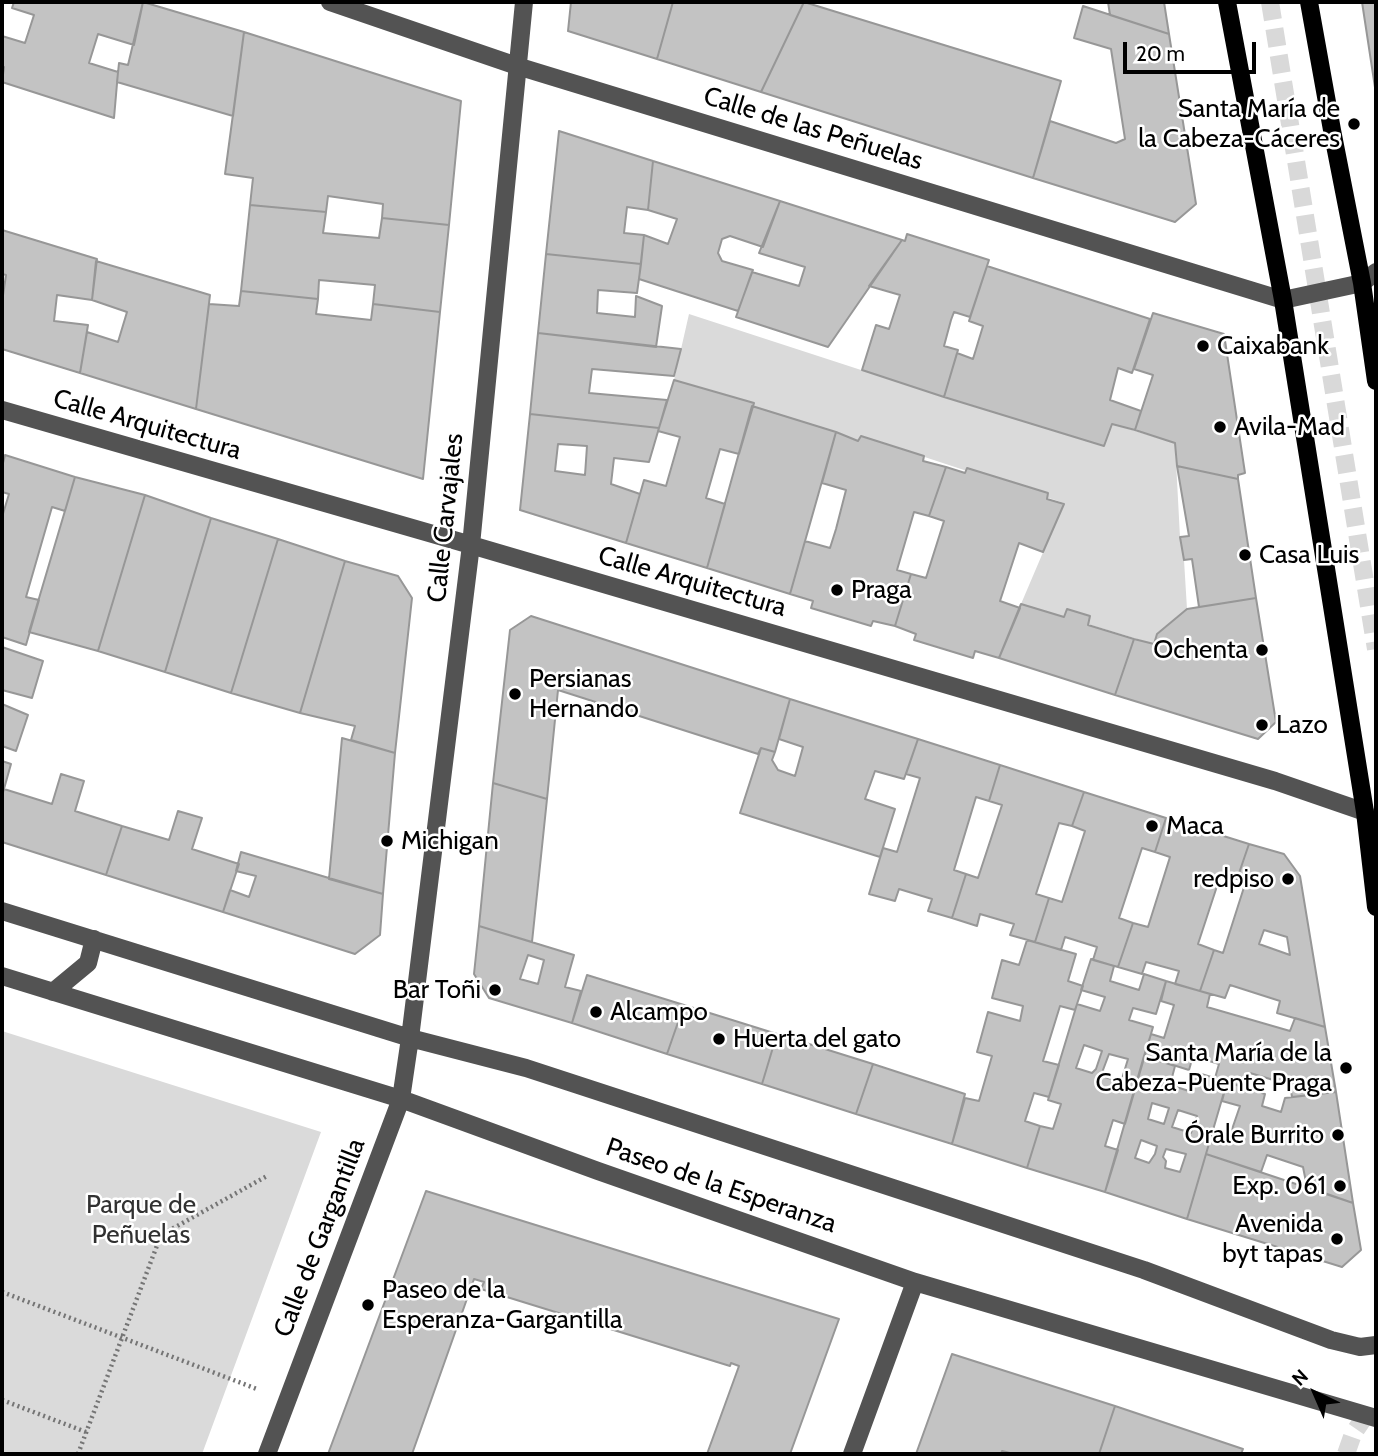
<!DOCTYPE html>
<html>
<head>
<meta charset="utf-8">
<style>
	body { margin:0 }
	#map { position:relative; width:1378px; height:1456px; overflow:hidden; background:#fff; font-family:Cabin,sans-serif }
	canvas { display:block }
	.frame { position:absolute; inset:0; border:4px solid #000; pointer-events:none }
	.north { position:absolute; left:1280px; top:1358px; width:70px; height:70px; -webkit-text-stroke:5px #fff; paint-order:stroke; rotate:316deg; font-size:19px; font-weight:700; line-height:28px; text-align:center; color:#000 }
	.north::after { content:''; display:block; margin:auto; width:24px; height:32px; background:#000; clip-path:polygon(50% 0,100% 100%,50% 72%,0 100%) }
	.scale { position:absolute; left:1123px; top:42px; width:133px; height:32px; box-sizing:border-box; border:4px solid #000; border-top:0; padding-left:9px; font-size:21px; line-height:24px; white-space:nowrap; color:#000; -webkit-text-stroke:5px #fff; paint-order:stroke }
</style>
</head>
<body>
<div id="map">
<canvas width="1378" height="1456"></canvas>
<div class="frame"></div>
<div class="north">N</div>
<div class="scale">20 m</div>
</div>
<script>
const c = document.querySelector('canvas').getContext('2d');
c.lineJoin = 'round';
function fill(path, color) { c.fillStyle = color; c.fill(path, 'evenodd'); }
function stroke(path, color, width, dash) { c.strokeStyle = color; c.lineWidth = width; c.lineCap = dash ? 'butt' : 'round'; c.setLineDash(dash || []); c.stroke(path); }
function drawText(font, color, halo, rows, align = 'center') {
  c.font = font + ' Cabin,sans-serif'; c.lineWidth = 5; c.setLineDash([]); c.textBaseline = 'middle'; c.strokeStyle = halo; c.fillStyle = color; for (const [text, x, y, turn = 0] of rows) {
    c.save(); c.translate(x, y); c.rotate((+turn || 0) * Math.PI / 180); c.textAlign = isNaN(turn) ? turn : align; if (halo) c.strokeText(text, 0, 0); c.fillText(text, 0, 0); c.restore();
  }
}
fill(new Path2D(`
	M689,314L944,397L1103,446L1112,424L1175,443L1180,537L1184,560L1187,609L1158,634L1154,644L1021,604L1064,503L861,436L858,441L752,406L753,403L674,380Z
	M2,1031L321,1132L202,1454H2Z`), '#dadada');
const building = new Path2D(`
	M14,2H143L134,45L98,34L89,63L118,72L114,118L2,82L4,67H2V36L25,43L34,15L12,8Z
	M143,2L244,32L233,116L117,82L119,63L128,65Z
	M571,2H673L657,59L568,31Z
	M673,2H804L761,92L657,59Z
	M804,2L1061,81L1033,178L761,92Z
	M1108,2H1164L1169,34L1110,15Z
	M1362,2H1376V94Z
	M1083,6L1169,34L1196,204L1175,222L1033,178L1050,121L1116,143L1125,139L1111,49L1074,38Z
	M244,32L461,101L449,225L382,218L383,204L328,196L326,212L250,205L253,178L225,174Z
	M559,131L653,161L648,210L627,207L624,233L644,235L641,264L546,254Z
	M653,161L780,201L763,247L730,236L722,239L718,253L722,261L753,270L738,311L639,279L644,235L668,244L677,219L648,210Z
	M780,201L902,240L828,347L736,317L752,272L799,286L805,267L759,253Z
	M250,205L326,212L323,233L379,238L382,218L449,225L440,312L373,304L375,285L319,280L318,299L241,291Z
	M2,230L97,259L92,300L57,295L54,321L88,325L80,373L2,349V302L6,275L2,274Z
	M907,234L989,260L970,317L954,312L951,320L944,346L958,350L944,397L862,370L876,325L889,329L900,295L869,286L902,240L905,241Z
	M546,254L641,264L637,293L598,290L597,313L635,317L636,296L662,306L656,347L538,333Z
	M96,261L210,295L196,409L80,373L87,332L118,342L127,312L92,300Z
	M987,266L1150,319L1132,373L1118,368L1110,400L1141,411L1135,430L1112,424L1104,446L944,397L957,353L973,359L983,326L969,321Z
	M241,291L318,299L316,314L371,320L373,304L440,312L423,479L196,409L209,304L239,306Z
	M1153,313L1224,334L1245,473L1238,475V479L1177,466L1175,443L1135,430L1153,375L1134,369Z
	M538,333L681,349L674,376L592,369L589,393L667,400L659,428L530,414Z
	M674,380L754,403L739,454L720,449L706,498L725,504L707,568L626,543L644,480L666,486L680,437L658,431Z
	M752,406L836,432L790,594L707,568Z
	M530,414L659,428L649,462L614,458L611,484L640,494L626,543L520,510ZM558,444L587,446L585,475L555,471Z
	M836,432L858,441L861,436L924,456L923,461L946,467L929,516L914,512L897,570L911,574L895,626L873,621L871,626L811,608L813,601L790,594L805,541L830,548L836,529L846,490L822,483Z
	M5,455L75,477L65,511L52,507L26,597L39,600L26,645L2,637V517L9,494L2,492V467Z
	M1177,466L1238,479L1256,598L1199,607L1192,559L1184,560L1180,537L1189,536Z
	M946,467L965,473L967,468L1048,493L1047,499L1064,504L1043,552L1019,543L1000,601L1020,608L999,658L975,651L973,658L914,640L916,634L895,626L911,574L926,578L944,521L929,516Z
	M75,477L145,495L98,651L29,632Z
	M145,495L211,518L165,672L98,651Z
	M211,518L278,539L231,693L165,672Z
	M278,539L345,561L300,713L231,693Z
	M345,561L398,576L412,598L395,753L351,740L355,726L300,713Z
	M1256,598L1276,722L1258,739L1115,695L1134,639L1154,644L1157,634L1187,609Z
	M1021,604L1064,617L1067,609L1090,616L1088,625L1134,639L1115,695L999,658Z
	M531,616L790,699L775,752L761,748L758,754L558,690L547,799L493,783L510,630Z
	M2,647L43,661L32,698L2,690Z
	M790,699L918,739L904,779L875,771L865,799L895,809L880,857L740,813L761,748L775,752L772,760L778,770L795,776L803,747L779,739Z
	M2,704L28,715L16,751L2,746Z
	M342,738L395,753L383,894L329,879Z
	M918,739L1000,765L989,801L976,797L954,870L966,874L952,918L928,911L932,899L899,889L895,901L869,894L883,848L897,852L920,778L906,774Z
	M2,761L11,764L2,796Z
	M1000,765L1084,792L1072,826L1059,823L1036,894L1049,898L1035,942L1010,935L1014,924L980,914L977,926L952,918L966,874L978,878L1002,805L989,801Z
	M61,774L84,781L75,811L122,826L106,875L2,842V796L4,789L52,804Z
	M493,783L547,799L532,942L479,926Z
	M1084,792L1166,818L1155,852L1142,848L1119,918L1133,923L1118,967L1093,960L1097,947L1065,937L1061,950L1035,942L1049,898L1062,902L1085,831L1072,826Z
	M178,811L202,818L192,849L239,864L223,912L106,875L122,826L169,840Z
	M1166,818L1249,844L1237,879L1221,874L1198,944L1214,950L1200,991L1175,984L1179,971L1146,962L1142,974L1118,967L1133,923L1148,927L1170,857L1155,852Z
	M1249,844L1284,854L1300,876L1325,1027L1277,1013L1280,1001L1230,985L1225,998L1200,991L1214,950L1223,953L1246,881L1237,879ZM1264,930L1287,937L1290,955L1259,944Z
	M241,852L383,894L380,935L355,954L223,912L230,890L249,897L256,876L236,871Z
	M479,926L574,955L565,987L581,991L572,1023L489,998L474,974ZM528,955L544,960L538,984L520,979Z
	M1027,940L1076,954L1068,981L1083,986L1075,1010L1060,1006L1043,1061L1059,1065L1049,1097L1034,1093L1025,1121L1040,1126L1027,1168L952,1144L965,1098L979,1101L992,1056L977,1052L988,1012L1020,1021L1023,1006L992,998L1002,960L1019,965Z
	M1091,959L1114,966L1110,981L1139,990L1144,974L1166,981L1156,1014L1133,1008L1129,1020L1153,1027L1125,1124L1113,1120L1105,1146L1118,1150L1105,1192L1027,1168L1040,1126L1053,1129L1061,1104L1048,1100L1077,1004L1100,1011L1105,997L1081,990ZM1084,1045L1102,1051L1096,1069L1092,1073L1076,1068ZM1109,1054L1128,1059L1121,1082L1105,1077L1103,1070Z
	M587,975L684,1005L667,1054L572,1023Z
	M1166,981L1210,994L1207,1007L1290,1031L1295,1018L1325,1027L1336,1092L1292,1097L1290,1085L1250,1073L1246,1088L1215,1078L1219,1064L1193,1056L1189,1070L1144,1056L1151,1034L1164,1038L1174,1005L1161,1001Z
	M684,1005L777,1034L762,1084L667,1054Z
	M777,1034L873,1064L856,1114L762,1084Z
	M1144,1056L1175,1066L1170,1085L1189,1091L1195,1072L1227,1082L1187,1219L1105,1192ZM1152,1103L1169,1108L1164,1124L1148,1119ZM1178,1110L1197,1116L1191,1133L1172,1127ZM1141,1140L1157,1146L1155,1154L1149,1163L1135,1158ZM1166,1149L1186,1154L1180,1172L1165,1168L1166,1161L1163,1157Z
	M873,1064L965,1094L952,1144L856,1114Z
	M1227,1082L1265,1094L1262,1106L1281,1112L1285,1098L1336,1092L1353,1203L1307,1187L1303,1167L1267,1155L1261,1172L1206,1154L1212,1133L1229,1138L1240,1106L1222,1101Z
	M1206,1154L1353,1203L1361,1250L1342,1267L1187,1219Z
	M426,1191L839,1319L790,1454H707L739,1366L731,1363L730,1366L481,1289L484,1282L474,1279L412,1454H328Z
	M952,1354L1115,1406L1099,1454H1014L1002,1451L1001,1454H916Z
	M1115,1406L1243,1449L1241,1454H1099Z`);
fill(building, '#c3c3c3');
stroke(building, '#979797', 2);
stroke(new Path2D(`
	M1346,1454L1353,1434L1366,1415`), '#d9d9d9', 18, [18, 9]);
stroke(new Path2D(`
	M1270,2L1376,649`), '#d9d9d9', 18, [18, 9]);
stroke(new Path2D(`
	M2,1292L257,1389
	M2,1400L86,1432
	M78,1454L161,1235L267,1176`), '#757575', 4.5, [2, 3.5]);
stroke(new Path2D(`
	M330,2L517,66L1283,300L1362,283L1376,272
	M2,410L471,545L1275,781L1365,812
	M2,911L410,1038L526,1068L1144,1270L1331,1340L1360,1347L1376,1345
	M2,976L401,1099L598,1171L915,1282L1376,1418
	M53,992L88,963L94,939
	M267,1454L401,1099L410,1038L471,545L524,2
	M852,1454L915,1282`), '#535353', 18);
stroke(new Path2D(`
	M1227,2L1283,300L1365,812L1376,907
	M1309,2L1332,130L1362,283L1376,381`), '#000', 18);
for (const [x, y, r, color] of [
	[1354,124,7,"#000"],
	[1203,346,7,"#000"],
	[1220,427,7,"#000"],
	[1245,555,7,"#000"],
	[837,590,7,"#000"],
	[1262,650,7,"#000"],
	[515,694,7,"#000"],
	[1262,725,7,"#000"],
	[1152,826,7,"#000"],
	[387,841,7,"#000"],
	[1288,879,7,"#000"],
	[495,990,7,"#000"],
	[596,1012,7,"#000"],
	[719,1039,7,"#000"],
	[1346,1068,7,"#000"],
	[1338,1135,7,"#000"],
	[1340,1186,7,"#000"],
	[1337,1239,7,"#000"],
	[368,1305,7,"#000"]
]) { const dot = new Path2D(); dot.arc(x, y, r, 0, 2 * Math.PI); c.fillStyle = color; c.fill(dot); stroke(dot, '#fff', 2.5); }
drawText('26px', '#000', '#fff', [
	["Santa María de",1340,109,"right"],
	["la Cabeza-Cáceres",1340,139,"right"],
	["Caixabank",1217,346],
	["Avila-Mad",1234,427],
	["Casa Luis",1259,555],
	["Praga",851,590],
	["Ochenta",1248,650,"right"],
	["Persianas",529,679],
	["Hernando",529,709],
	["Lazo",1276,725],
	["Maca",1166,826],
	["Michigan",401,841],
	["redpiso",1274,879,"right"],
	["Bar Toñi",481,990,"right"],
	["Alcampo",610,1012],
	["Huerta del gato",733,1039],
	["Santa María de la",1332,1053,"right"],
	["Cabeza-Puente Praga",1332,1083,"right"],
	["Órale Burrito",1324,1135,"right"],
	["Exp. 061",1326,1186,"right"],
	["Avenida",1323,1224,"right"],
	["byt tapas",1323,1254,"right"],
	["Paseo de la",382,1290],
	["Esperanza-Gargantilla",382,1320]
], 'left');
drawText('26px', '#000', '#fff', [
	["Calle de las Peñuelas",813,129,17],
	["Calle Arquitectura",147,425,16],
	["Calle Carvajales",446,518,-84],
	["Calle Arquitectura",692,582,16],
	["Paseo de la Esperanza",721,1186,19],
	["Calle de Gargantilla",320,1238,-69]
]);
drawText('26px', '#313131', '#fff', [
	["Parque de",141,1205],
	["Peñuelas",141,1235]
]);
</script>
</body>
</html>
